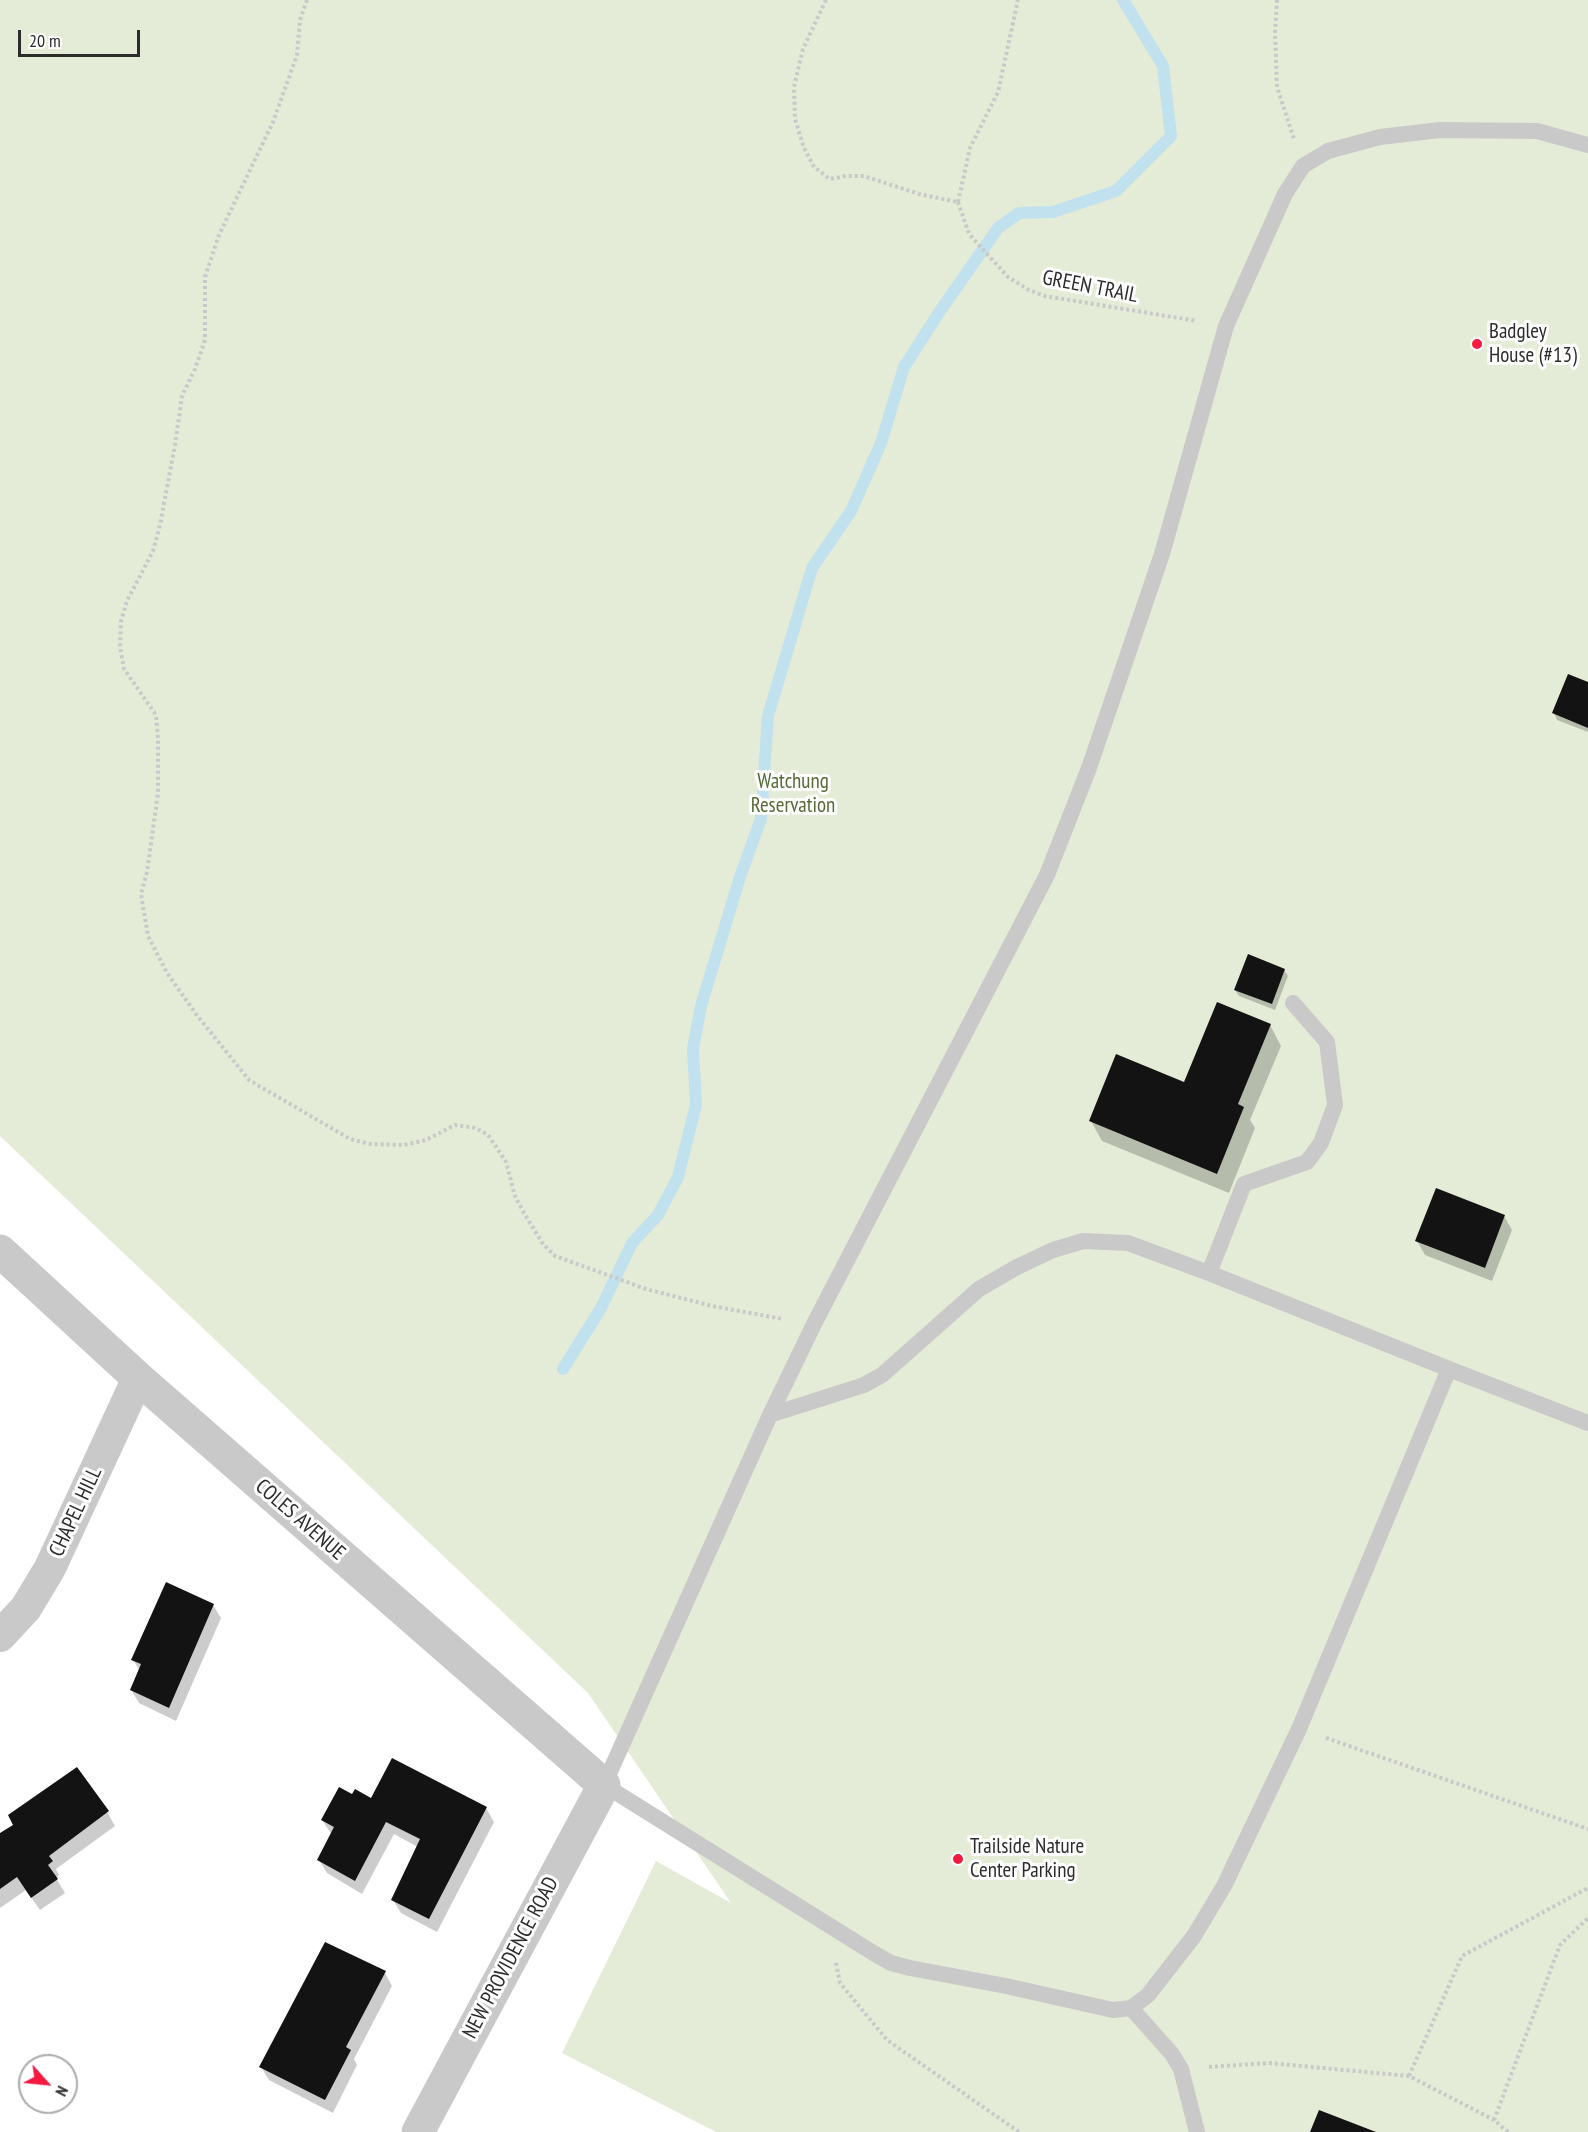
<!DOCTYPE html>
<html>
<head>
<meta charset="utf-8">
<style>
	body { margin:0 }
	#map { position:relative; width:1588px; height:2132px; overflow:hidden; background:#fff; font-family:"PT Sans Narrow",sans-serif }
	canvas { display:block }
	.north { position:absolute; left:18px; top:2054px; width:60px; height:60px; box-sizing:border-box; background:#fff; border:2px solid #ababab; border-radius:50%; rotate:117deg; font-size:16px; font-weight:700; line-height:24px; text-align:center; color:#2c2c2c }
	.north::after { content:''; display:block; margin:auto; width:21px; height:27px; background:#f71a41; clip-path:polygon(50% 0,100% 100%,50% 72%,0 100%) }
	.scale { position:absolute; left:18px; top:30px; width:122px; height:27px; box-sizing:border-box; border:3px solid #2c2c2c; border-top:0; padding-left:8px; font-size:18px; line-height:21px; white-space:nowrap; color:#2c2c2c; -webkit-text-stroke:4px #fff; paint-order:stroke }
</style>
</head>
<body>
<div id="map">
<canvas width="1588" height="2132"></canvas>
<div class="north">N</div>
<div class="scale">20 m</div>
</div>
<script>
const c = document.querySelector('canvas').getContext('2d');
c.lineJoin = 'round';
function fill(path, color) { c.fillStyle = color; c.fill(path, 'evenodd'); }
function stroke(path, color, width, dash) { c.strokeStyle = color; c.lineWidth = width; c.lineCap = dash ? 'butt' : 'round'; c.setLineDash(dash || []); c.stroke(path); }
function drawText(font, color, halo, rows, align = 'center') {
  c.font = font + ' "PT Sans Narrow",sans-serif'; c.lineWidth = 6; c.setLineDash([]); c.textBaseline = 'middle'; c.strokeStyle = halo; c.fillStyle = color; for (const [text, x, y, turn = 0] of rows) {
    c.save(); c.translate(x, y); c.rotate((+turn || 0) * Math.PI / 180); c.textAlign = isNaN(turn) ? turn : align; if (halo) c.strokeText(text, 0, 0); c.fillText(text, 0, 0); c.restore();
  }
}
fill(new Path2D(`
	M0,0H1588V2132H716L562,2053L656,1861L731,1903L588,1693L0,1136Z`), '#e4ecd7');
fill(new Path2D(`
	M1588,683V732L1557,720L1554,713Z
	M1284,970L1288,976L1275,1010L1239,996L1235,990Z
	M1270,1025L1281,1046L1250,1120L1255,1128L1229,1193L1102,1141L1091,1121L1185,1084Z
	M1504,1216L1512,1230L1492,1281L1425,1255L1417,1241Z
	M213,1605L221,1618L176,1721L139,1703L131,1690L140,1671L133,1660Z
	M353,1796L372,1800L486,1808L494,1822L437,1932L401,1913L393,1900L418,1847L394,1834L362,1894L327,1873L319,1860L332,1835L322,1820Z
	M107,1812L115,1826L56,1869L59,1875L56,1878L65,1893L40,1910L26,1890L0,1908V1835Z
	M385,1973L392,1986L354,2059L357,2065L333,2113L269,2080L261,2067Z`), '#0003');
stroke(new Path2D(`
	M563,1369L601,1308L632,1243L658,1215L678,1177L696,1105L693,1049L701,1006L740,877L761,819L768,716L812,568L851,511L881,443L904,367L940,311L998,228L1019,213L1053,212L1116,191L1171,136L1163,66L1123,0`), '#c1e1ee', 12);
fill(new Path2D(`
	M1568,674L1588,682V728L1552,713Z
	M1248,954L1285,969L1272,1004L1234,990Z
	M1217,1002L1271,1024L1238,1104L1244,1107L1217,1174L1089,1121L1116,1054L1184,1082Z
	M1436,1188L1505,1215L1485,1268L1415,1241Z
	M166,1582L214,1604L169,1708L130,1690L141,1664L131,1660Z
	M392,1758L487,1807L429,1919L391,1900L420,1839L386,1822L355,1881L317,1860L334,1827L321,1820L339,1787L352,1794L355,1789L371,1798Z
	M77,1767L109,1811L49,1856L53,1861L48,1865L58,1879L31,1898L17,1877L0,1889V1833L13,1825L8,1815Z
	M325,1942L386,1971L346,2047L351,2050L325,2100L259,2067Z
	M1319,2110L1376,2132H1310Z`), '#131313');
stroke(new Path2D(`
	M307,0L300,20L297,55L273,122L219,235L205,277V340L195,369L182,396L175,445L160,525L153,551L127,601L121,621L120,646L124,669L156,715L158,739V793L147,872L141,894L148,936L167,973L196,1014L249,1080L350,1139L370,1144L404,1145L426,1140L455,1125L476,1128L488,1135L497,1148L506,1162L515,1196L524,1213L543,1244L555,1256L646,1289L712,1306L783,1319
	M826,0L803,49L794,87L795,119L804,148L814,167L830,179L846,176H864L919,194L958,202
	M1277,0L1275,33L1277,87L1294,139
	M958,202L969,234L1008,277L1029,290L1045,296L1197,321
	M958,202L970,148L998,92L1018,0
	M1326,1738L1588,1829
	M836,1963L840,1983L887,2040L1019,2132
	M1209,2067L1269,2063L1409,2076L1494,2120L1508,2132
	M1409,2076L1462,1956L1588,1888
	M1494,2120L1560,1945L1588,1918`), '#c9c9c9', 4, [3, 3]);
stroke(new Path2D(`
	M1209,1273L1244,1184L1307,1162L1321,1143L1335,1105L1327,1042L1293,1003
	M1449,1369L1588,1423
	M770,1415L864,1385L882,1375L979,1289L1017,1267L1053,1250L1083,1241L1128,1243L1209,1273L1449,1369L1299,1729L1224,1886L1194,1936L1148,1995L1131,2008L1113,2010L1006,1986L910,1968L891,1963L875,1954L604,1785L770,1415L814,1324L1047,875L1089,768L1162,554L1226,326L1285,194L1303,166L1328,151L1380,137L1440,130L1537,131L1588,145
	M1131,2008L1172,2054L1181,2069L1197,2132`), '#c9c9c9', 16);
stroke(new Path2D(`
	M0,1636L26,1608L50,1568L138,1378`), '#c9c9c9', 32);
stroke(new Path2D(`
	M0,1251L138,1378L604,1785L418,2132`), '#c9c9c9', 33);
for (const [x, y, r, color] of [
	[1477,344,6,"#f71a41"],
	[958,1859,6,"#f71a41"]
]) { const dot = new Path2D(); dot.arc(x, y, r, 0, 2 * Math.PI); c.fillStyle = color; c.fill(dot); stroke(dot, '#fff', 2); }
drawText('21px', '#2c2c2c', '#fff', [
	["GREEN TRAIL",1090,287,11],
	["CHAPEL HILL",76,1512,-65],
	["COLES AVENUE",300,1520,41],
	["NEW PROVIDENCE ROAD",511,1958,-62]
]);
drawText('21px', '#2c2c2c', '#fff', [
	["Badgley",1489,332],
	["House (#13)",1489,356],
	["Trailside Nature",970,1847],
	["Center Parking",970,1871]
], 'left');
drawText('21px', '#546b35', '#fff', [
	["Watchung",793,782],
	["Reservation",793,806]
]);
</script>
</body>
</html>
